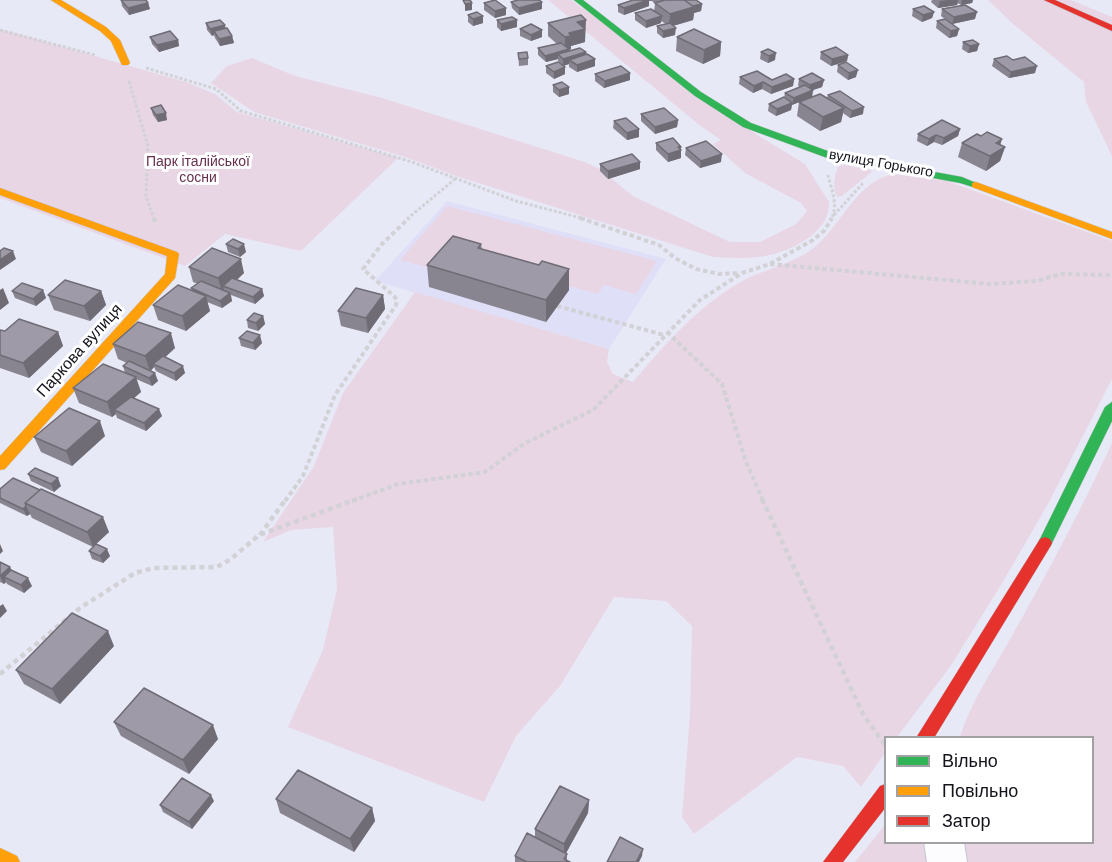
<!DOCTYPE html>
<html>
<head>
<meta charset="utf-8">
<style>
	body { margin:0 }
	#map { position:relative; width:1112px; height:862px; overflow:hidden; background:#e8e9f7; font-family:"DM Sans",sans-serif }
	canvas { display:block }
	.legend { position:absolute; left:884px; top:736px; width:210px; height:108px; box-sizing:border-box; background:#fff; border:2px solid #a1a1a4; margin:0; padding:8px 10px; list-style:none; font-size:18px; color:#13131c }
	.legend li { display:flex; align-items:center; gap:12px; height:30px }
	.legend b { width:30px; border:2px solid #a1a1a4 }
</style>
</head>
<body>
<div id="map">
<canvas width="1112" height="862"></canvas>
<ul class="legend">
<li><b style="height:8px;background:#30b455"></b>Вільно</li>
<li><b style="height:8px;background:#ff9f0a"></b>Повільно</li>
<li><b style="height:8px;background:#e5322d"></b>Затор</li>
</ul>
</div>
<script>
const c = document.querySelector('canvas').getContext('2d');
c.lineJoin = 'round';
function fill(path, color) { c.fillStyle = color; c.fill(path, 'evenodd'); }
function stroke(path, color, width, dash) { c.strokeStyle = color; c.lineWidth = width; c.lineCap = dash ? 'butt' : 'round'; c.setLineDash(dash || []); c.stroke(path); }
function drawText(font, color, halo, rows, align = 'center') {
  c.font = font + ' "DM Sans",sans-serif'; c.lineWidth = 6; c.setLineDash([]); c.textBaseline = 'middle'; c.strokeStyle = halo; c.fillStyle = color; for (const [text, x, y, turn = 0] of rows) {
    c.save(); c.translate(x, y); c.rotate((+turn || 0) * Math.PI / 180); c.textAlign = isNaN(turn) ? turn : align; if (halo) c.strokeText(text, 0, 0); c.fillText(text, 0, 0); c.restore();
  }
}
fill(new Path2D(`
	M447,201L666,259L609,349L375,281Z`), '#dfdff8');
fill(new Path2D(`
	M548,0H571L759,136L805,164L829,202C831,232 790,252 765,256C748,259 730,258 713,257L456,176L408,158L254,112L211,83L227,66L252,58L295,76L382,98L585,162L600,169L633,196L730,242H760L796,224L807,211L801,203L745,173L713,144L721,140L698,124Z
	M988,0H1071L1112,17V156L1086,102L1084,82L1013,24Z
	M0,29L186,82L215,94L237,112L398,158L301,251L225,234L185,266L0,198Z
	M845,165L873,171L842,196L837,197C832,189 834,174 839,166Z
	M893,174L947,181L1112,241V379L1048,504L1001,585L950,667L897,737L886,738L885,753L861,787L843,766L797,757L694,834L682,817L690,714L692,626L666,601L614,597L560,686L516,736L484,802L288,727L323,650L337,589L333,527L291,530L263,542L314,466L343,393L415,292L609,349L607,362L613,374L633,382C664,345 701,303 744,280C768,268 798,263 818,244C844,220 856,183 893,174Z
	M447,206L657,261L636,294L604,285L598,294L448,253L434,269L400,260Z
	M1112,443V862H960L957,843L1092,842V738L960,737C972,699 995,667 1014,632C1049,570 1082,508 1112,443Z
	M885,825L886,842L928,843L931,862H855Z`), '#e9d6e5');
const street = new Path2D(`
	M924,842H964L967,862H927Z`);
const fast = new Path2D(`
	M574,0H583L701,92L751,123L836,154L962,177L981,185L976,188L960,183L830,159L743,127L695,96Z
	M1112,402V421L1052,543L1050,547H1040L1038,543L1105,407Z`);
const slow = new Path2D(`
	M51,0H61L106,27L120,40L130,63L128,65H122L111,41L100,31Z
	M976,182L1112,232V239L972,187V183Z
	M0,188L177,252L179,254L175,278L5,469L0,470V456L165,274L167,256L0,195Z
	M0,848L17,856L20,862H0Z`);
const jam = new Path2D(`
	M1044,0H1055L1112,25V31Z
	M1045,537L1050,539L1052,543L1050,547L934,738H916L1040,539Z
	M886,784V807L843,862H823L880,786Z`);
stroke(street, '#c4c5d0', 2);
stroke(fast, '#c4c5d0', 1);
stroke(slow, '#c4c5d0', 1);
stroke(jam, '#c4c5d0', 1);
stroke(new Path2D(`
	M0,30L95,55
	M146,68L216,89L241,111L412,162L516,201L585,219
	M129,81L148,146L146,196L154,219
	M828,175C831,188 839,207 831,219
	M834,215L863,183
	M407,219L455,179`), '#d1d1d6', 3, [3, 2]);
stroke(new Path2D(`
	M154,218L155,222
	M580,218L659,245L675,258L696,269L719,274L740,273
	M770,264L990,284L1037,281L1060,274L1112,275
	M557,306L664,335
	M667,332L722,384L745,459L763,501
	M285,501L303,476L335,395L396,305L397,300L394,296L363,269L382,244L409,218
	M352,501L398,484L485,472L525,443L593,410L700,300L742,273L770,264L813,240L824,231L832,218`), '#d1d1d6', 4, [4.5, 3]);
stroke(new Path2D(`
	M762,499L864,716L886,746
	M260,535L286,499
	M0,674L80,608L135,573L154,568L217,567L231,559L259,535L357,499`), '#d1d1d6', 4.5, [5, 4]);
fill(street, '#fcfcfe');
fill(fast, '#30b455');
fill(slow, '#ff9f0a');
fill(jam, '#e5322d');
fill(new Path2D(`
	M121,0L148,3L150,9L129,15L122,6Z
	M633,0H696L702,4L701,11L694,13L693,20L673,26L675,35L663,38L657,33V26L666,24L661,21V23L646,28L635,20V13L654,11L655,4L652,1H649V6L624,15L618,12V5Z
	M932,0H973L972,3L961,5L958,3L957,5L938,8L931,2Z
	M511,2H542V9L519,15L512,8Z
	M484,3L506,8V15L495,18L484,10Z
	M913,9L934,12L932,18L922,22L912,16Z
	M942,9L975,19L952,24L959,29L957,36L949,38L936,28L937,21L945,19L941,16Z
	M468,15L483,16V23L473,26L468,22Z
	M497,20L517,27L501,31L497,27Z
	M206,23L226,28L232,36L234,43L220,46L215,38L214,35L212,36L207,30Z
	M548,23L586,33H585V42L571,46V49L569,50V51L586,54L595,66L577,72L569,67V64L563,66L558,61V59L546,62L538,55V48L557,44L548,36Z
	M520,29L542,37L531,41L520,36Z
	M150,37L178,40L179,46L159,52L152,44Z
	M677,37L721,42L720,56L703,64L676,51Z
	M963,42L979,44L977,51L968,53L962,49Z
	M761,52L775,60L768,63L760,59Z
	M821,52L848,55L847,61L831,66L820,59Z
	M518,53L528,58V65L519,66Z
	M994,59L1035,73L1009,78L992,66Z
	M838,65L856,77L848,80L837,72Z
	M546,66L565,74L554,79L546,73Z
	M630,73V80L604,88L595,81V74Z
	M740,77L772,80L794,79L793,86L771,94L762,89L753,93L739,84Z
	M799,79L824,80L822,87L813,90L812,97L827,98L828,95L863,114L850,118L843,113L841,122L820,131L797,116L799,102L792,105L791,110L776,116L768,111L769,104L784,98L785,93L800,87L798,86Z
	M553,85L569,94L559,97L553,92Z
	M151,108L167,120L158,122L153,115Z
	M641,114L678,120L677,127L655,134L641,121Z
	M614,121L639,137L627,140L613,128Z
	M960,129L958,136L942,145L934,142L927,146L917,141L918,134Z
	M981,136L1002,139L1000,145L1005,147L1000,161L986,171L958,157L962,143Z
	M656,143L681,147V158L668,162L656,150Z
	M686,148L721,162L700,168L685,155Z
	M600,164L640,169L608,179L600,171Z
	M226,244L246,252L240,257L228,252Z
	M481,244L482,249L539,265L569,269V290L546,322L429,287L427,265Z
	M189,267L244,273L237,280L262,289L264,296L255,304L231,295L232,301L222,308L207,302L210,311L186,331L158,320L153,305L192,291L191,288L198,284L193,282Z
	M43,290L46,298L36,306L15,298L12,291Z
	M101,291L106,305L90,321L54,310L48,295Z
	M383,295L385,309L368,333L341,326L338,311Z
	M263,316L265,324L258,331L248,328L247,320Z
	M0,330L5,331L58,332L63,346L29,378L0,368Z
	M239,338L262,343L255,350L241,346Z
	M113,344L175,348L165,357L185,373L176,381L156,371L154,367L151,371L158,381L152,386L136,379L141,392L134,398L162,416L146,431L117,418L116,414L112,417L79,403L73,388L125,373L123,366L127,363L118,359Z
	M105,436L72,466L41,452L34,437Z
	M28,474L61,486L54,492L31,481Z
	M0,489L109,532L96,544L110,556L103,563L92,559L89,551L93,547L32,518L30,514L27,516L0,503Z
	M0,562L12,570L32,586L24,593L7,584L6,582L4,584L0,582Z
	M114,646L60,704L24,684L16,670Z
	M114,722L218,739L189,774L121,736Z
	M276,799L372,808L375,821L354,852L280,813Z
	M589,800L588,813L566,853L567,854V861L570,862H515V856L535,837V829Z
	M214,801L192,829L163,812L160,805Z`), '#888490');
fill(new Path2D(`
	M645,0H652L649,1V6L624,15V8Z
	M949,0H958L957,5L938,8L940,1Z
	M962,0H973L972,3L961,5Z
	M542,2V9L519,15V8Z
	M148,3L150,9L129,15L128,8Z
	M472,3V10L465,11V4Z
	M702,4L701,11L694,13L693,20L669,27L670,14Z
	M506,8V15L495,18V11Z
	M934,12L932,18L922,22L923,15Z
	M977,12L975,19L952,24L954,17Z
	M483,16V23L473,26V19Z
	M662,16L661,23L646,28V21Z
	M517,20V27L501,31V24Z
	M586,20L585,42L571,46V49L569,50V56L558,54V59L546,62L545,56L565,51V37L577,22Z
	M225,25L226,32L214,31V35L212,36L210,29Z
	M676,28L675,35L663,38V31Z
	M959,29L957,36L949,38L951,31Z
	M542,30V37L531,41V35Z
	M232,36L234,43L220,46L219,39Z
	M178,40L179,46L159,52L157,45Z
	M721,42L720,56L703,64L704,50Z
	M979,44L977,51L968,53L970,46Z
	M586,52V59L569,60V64L563,66V59Z
	M776,53L775,60L768,63L769,56Z
	M848,55L847,61L831,66L832,59Z
	M595,59V66L577,72V65Z
	M1037,66L1035,73L1009,78L1011,72Z
	M565,67V74L554,79V72Z
	M858,70L856,77L848,80L849,73Z
	M630,73V80L604,88L605,81Z
	M794,79L793,86L771,94L772,87Z
	M824,80L822,87L813,90L812,97L792,105L794,98L809,92L810,85Z
	M763,82L762,89L753,93L754,86Z
	M569,87V94L559,97V90Z
	M792,103L791,110L776,116L777,109Z
	M864,107L863,114L850,118L852,111Z
	M844,108L841,122L820,131L823,117Z
	M166,113L167,120L158,122L156,115Z
	M678,120L677,127L655,134V127Z
	M639,129V137L627,140V133Z
	M960,129L958,136L942,145L944,138Z
	M936,135L934,142L927,146L929,139Z
	M1002,139L998,151L1005,147L1000,161L986,171L990,156L996,143Z
	M678,147H681V158L668,162V154Z
	M722,154L721,162L700,168L701,161Z
	M640,162V169L608,179V171Z
	M244,244L246,252L240,257L238,249Z
	M13,251L16,259L0,270V260Z
	M241,259L244,273L228,287L223,286L224,290L222,292L218,278Z
	M569,269V290L546,322V300Z
	M3,288L9,303L0,310V290Z
	M262,289L264,296L255,304L253,297Z
	M43,290L46,298L36,306L33,299Z
	M101,291L106,305L90,321L84,306Z
	M230,293L232,301L222,308L220,301Z
	M383,295L385,309L368,333L366,318Z
	M206,296L210,311L186,331L182,316Z
	M263,316L265,324L258,331L256,323Z
	M58,332L63,346L29,378L23,363Z
	M171,333L175,348L157,365L153,364L154,367L150,371L145,356Z
	M260,335L262,343L255,350L253,343Z
	M183,366L185,373L176,381L174,373Z
	M155,373L158,381L152,386L149,378Z
	M136,377L141,392L118,412L114,410L116,414L112,417L107,402Z
	M159,409L162,416L146,431L144,423Z
	M100,421L105,436L72,466L66,451Z
	M58,478L61,486L54,492L51,484Z
	M26,506L30,514L27,516L23,509Z
	M103,517L109,532L93,547L87,532Z
	M0,544L3,551L0,554Z
	M107,549L110,556L103,563L100,556Z
	M10,567L14,575L4,577L6,582L4,584L0,576Z
	M28,578L32,586L24,593L21,585Z
	M3,604L7,611L0,618V606Z
	M108,631L114,646L60,704L52,689Z
	M213,725L218,739L189,774L183,760Z
	M211,795L214,801L192,829L189,822Z
	M589,800L588,813L564,857V844Z
	M372,808L375,821L354,852L350,839Z
	M643,849L642,856L639,862H636Z`), '#6f6c75');
const building = new Path2D(`
	M121,0H146L148,3L128,8Z
	M463,0H470L472,3L465,4Z
	M495,0L506,8L495,11L484,3Z
	M518,0H539L542,2L519,8L511,2Z
	M633,0H648L624,8L618,5Z
	M665,0H684L694,7L670,14L655,3Z
	M684,0H696L702,4L693,6Z
	M965,5L977,12L954,17L942,9Z
	M924,6L934,12L923,15L913,9Z
	M651,9L662,16L646,21L635,13Z
	M477,12L483,16L473,19L468,15Z
	M581,15L586,20L577,22L585,29L569,33L571,36L565,37L548,23Z
	M512,17L517,20L501,24L497,20Z
	M945,19L959,29L951,31L937,21Z
	M220,20L225,25L210,29L206,23Z
	M670,23L676,28L663,31L657,26Z
	M531,24L542,30L531,35L520,29Z
	M227,28L232,36L219,39L214,31Z
	M694,29L721,42L704,50L677,37Z
	M170,31L178,40L157,45L150,37Z
	M973,40L979,44L970,46L963,42Z
	M561,43L569,49L545,56L538,48Z
	M836,47L848,55L832,59L821,52Z
	M580,48L586,52L563,59L558,54Z
	M768,49L776,53L769,56L761,52Z
	M527,52L528,58L519,59L518,53Z
	M587,54L595,59L577,65L569,60Z
	M1007,56L1013,60L1025,57L1037,66L1011,72L994,59Z
	M558,62L565,67L554,72L546,66Z
	M846,62L858,70L849,73L838,65Z
	M621,66L630,73L605,81L595,74Z
	M757,71L772,80L786,74L794,79L772,87L763,82L754,86L740,77Z
	M812,73L824,80L810,85L799,79Z
	M562,82L569,87L559,90L553,85Z
	M805,85L813,90L794,98L785,93Z
	M840,91L864,107L852,111L828,95Z
	M820,94L844,108L823,117L799,102Z
	M784,97L792,103L777,109L769,104Z
	M161,105L166,113L156,115L151,108Z
	M664,108L678,120L655,127L641,114Z
	M626,118L639,129L627,133L614,121Z
	M942,120L960,129L944,138L936,135L929,139L918,134Z
	M987,132L1002,139L996,143L1005,147L990,156L962,143L977,134L981,136Z
	M673,138L681,147H678L681,150L668,154L656,143Z
	M706,141L722,154L701,161L686,148Z
	M632,154L640,162L608,171L600,164Z
	M453,236L481,244L478,248L539,265L542,261L569,269L546,300L427,265Z
	M233,239L244,244L238,249L226,244Z
	M4,248L13,251L0,260V251Z
	M212,248L241,259L218,278L189,267Z
	M232,278L262,289L253,297L223,286Z
	M65,280L101,291L84,306L48,295Z
	M201,281L230,293L220,301L191,288Z
	M22,283L43,290L33,299L12,291Z
	M178,285L206,296L182,316L153,305Z
	M356,288L383,295L366,318L338,311Z
	M254,313L263,316L256,323L247,320Z
	M19,319L58,332L23,363L0,355V330L5,331Z
	M138,322L171,333L145,356L113,344Z
	M247,331L260,335L253,343L239,338Z
	M163,356L183,366L174,373L153,364Z
	M129,361L155,373L149,378L123,366Z
	M103,364L136,377L107,402L73,388Z
	M131,397L159,409L144,423L114,410Z
	M69,408L100,421L66,451L34,437Z
	M35,468L58,478L51,484L28,474Z
	M13,478L40,490L25,503L26,506L23,509L0,498V489Z
	M41,489L103,517L87,532L25,503Z
	M96,544L107,549L100,556L89,551Z
	M0,562L10,567L0,576Z
	M11,570L28,578L21,585L4,577Z
	M72,613L108,631L52,689L16,670Z
	M144,688L213,725L183,760L114,722Z
	M298,770L372,808L350,839L276,799Z
	M182,778L211,795L189,822L160,805Z
	M560,786L589,800L564,844L535,829Z
	M527,833L567,854L564,859L570,862H527L515,856Z
	M620,837L643,849L636,862H607Z`);
fill(building, '#9e9aa7');
stroke(building, '#6f6c75', 1.5);
drawText('14px', '#672f4d', '#fff', [
	["Парк італійської",198,162],
	["сосни",198,178]
]);
drawText('14px', '#13131c', '#fff', [
	["вулиця Горького",881,164,10]
]);
drawText('16px', '#13131c', '#fff', [
	["Паркова вулиця",80,351,-48]
]);
</script>
</body>
</html>
